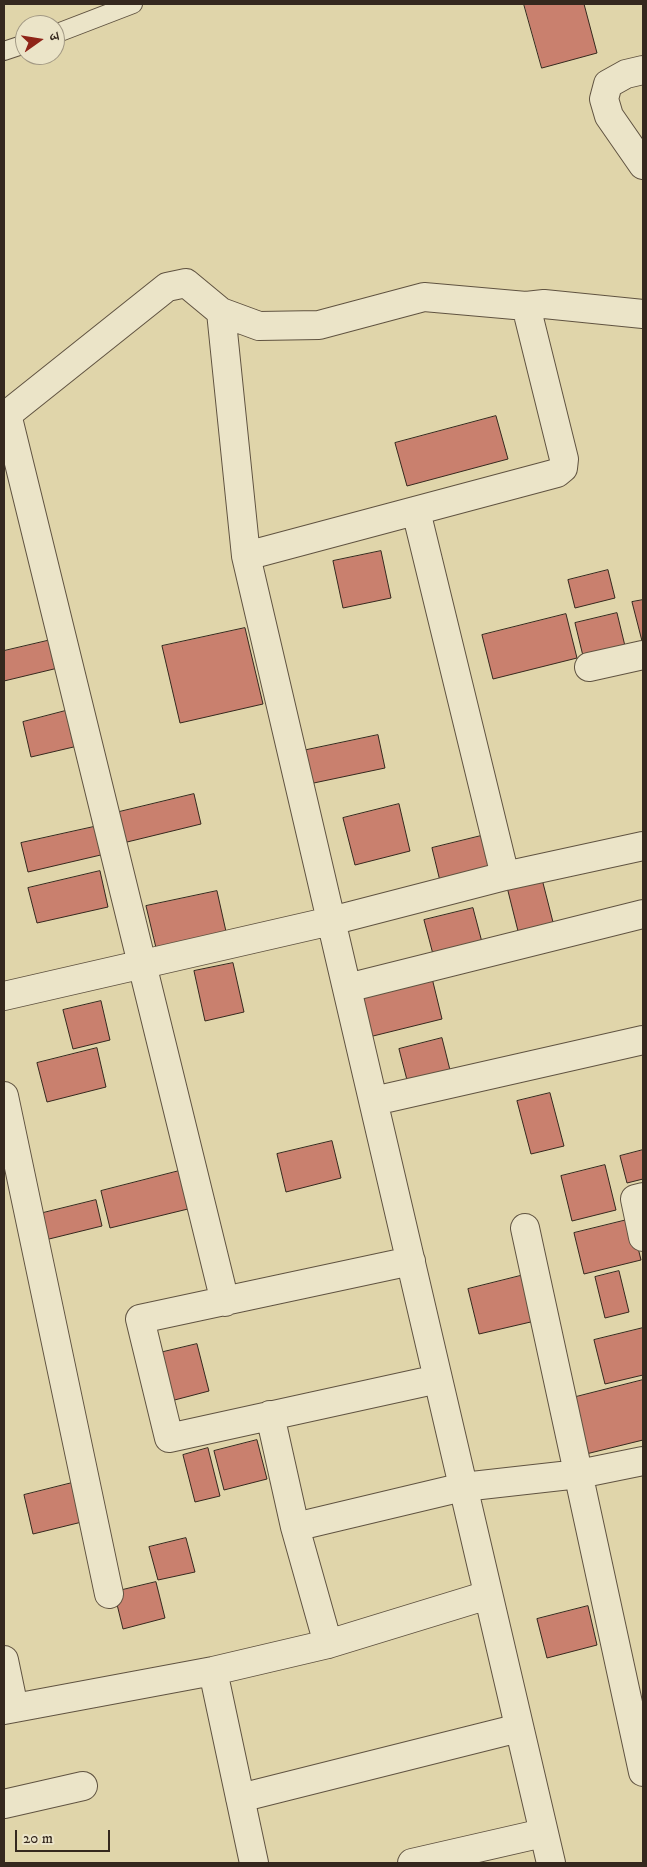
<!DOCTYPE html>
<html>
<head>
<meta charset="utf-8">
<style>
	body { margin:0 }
	#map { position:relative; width:647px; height:1867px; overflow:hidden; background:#e0d5aa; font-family:"IM FELL DW Pica","Noto Serif Devanagari",serif }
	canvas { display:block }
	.frame { position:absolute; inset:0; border:5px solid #35281e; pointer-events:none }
	.north { position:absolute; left:15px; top:15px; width:50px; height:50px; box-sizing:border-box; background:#ebe4c8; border:1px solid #a29984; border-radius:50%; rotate:77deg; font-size:14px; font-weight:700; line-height:20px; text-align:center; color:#35281e }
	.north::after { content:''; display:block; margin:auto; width:18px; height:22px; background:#8f2418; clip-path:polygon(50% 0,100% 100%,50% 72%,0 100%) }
	.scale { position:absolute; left:15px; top:1830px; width:95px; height:22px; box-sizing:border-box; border:2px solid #35281e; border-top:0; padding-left:6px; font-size:15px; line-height:18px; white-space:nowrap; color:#35281e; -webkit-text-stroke:4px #ebe4c8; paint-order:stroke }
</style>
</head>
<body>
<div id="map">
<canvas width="647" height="1867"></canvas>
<div class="frame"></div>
<div class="north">उ</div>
<div class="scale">20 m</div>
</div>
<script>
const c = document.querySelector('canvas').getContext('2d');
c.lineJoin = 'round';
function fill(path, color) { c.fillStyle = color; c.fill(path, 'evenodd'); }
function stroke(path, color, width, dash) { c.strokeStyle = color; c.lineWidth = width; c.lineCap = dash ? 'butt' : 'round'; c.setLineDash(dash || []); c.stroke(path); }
const building = new Path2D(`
	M524,4H584L597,53L542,68Z
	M496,416L508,459L407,486L395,443Z
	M381,551L391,598L343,608L333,561Z
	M608,570L615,598L575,608L568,580Z
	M643,600V641H642L632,602Z
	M617,613L625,646L583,656L575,623Z
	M566,614L577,658L493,679L482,635Z
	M245,628L263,704L180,723L162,646Z
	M51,640L58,668L4,681V651Z
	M73,709L82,745L31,757L23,722Z
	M378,735L385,768L309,784L302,751Z
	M194,794L201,824L123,843L115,813Z
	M399,804L410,851L355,865L343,818Z
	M98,826L105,854L28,872L21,843Z
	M485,835L494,868L440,881L432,848Z
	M100,871L108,907L37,923L28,888Z
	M542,879L555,930L520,939L507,887Z
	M217,891L227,936L157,952L146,906Z
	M473,908L483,946L434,958L424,920Z
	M233,963L244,1012L205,1021L194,971Z
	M432,978L442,1019L369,1037L359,995Z
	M101,1001L110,1040L73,1049L63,1010Z
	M442,1038L450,1070L407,1080L399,1049Z
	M97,1048L106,1087L47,1102L37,1063Z
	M550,1093L564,1146L531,1154L517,1101Z
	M332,1141L341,1178L286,1192L277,1154Z
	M643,1150V1179L627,1183L620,1156Z
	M605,1165L616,1210L572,1221L561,1176Z
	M183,1170L192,1208L110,1228L101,1191Z
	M96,1200L102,1226L45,1240L39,1214Z
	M631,1219L641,1260L584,1274L574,1233Z
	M619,1271L629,1312L605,1318L595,1277Z
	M524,1275L535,1321L479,1334L468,1289Z
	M643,1328V1375L605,1384L594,1340Z
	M197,1344L209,1391L167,1402L155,1354Z
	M643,1380V1440L586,1454L572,1398Z
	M257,1440L267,1479L224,1490L214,1451Z
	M208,1448L220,1496L195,1502L183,1455Z
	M76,1482L86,1521L33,1534L24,1495Z
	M186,1538L195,1572L158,1580L149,1547Z
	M156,1582L165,1618L123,1629L114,1592Z
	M588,1606L597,1645L547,1658L537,1619Z`);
fill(building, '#c9806e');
stroke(building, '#35281e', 1);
const lane = new Path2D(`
	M55,34L133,4
	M4,51L25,44`);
const street = new Path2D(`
	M643,70L626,74L608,84L604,99L609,116L643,165
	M221,312L246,556L551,1863
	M7,414L225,1302
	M4,417L167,287L186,283L221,312L259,326L319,325L424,297L526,306L544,304L643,314
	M416,511L505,876
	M246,556L557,473L563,468L564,459L526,306
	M589,667L643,655
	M347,988L643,914
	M4,996L331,921L505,876L643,846
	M4,1096L109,1594
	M374,1101L643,1040
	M643,1197L635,1199L643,1237
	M525,1228L643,1772
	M411,1261L140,1319L169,1438L438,1379
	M270,1415L295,1527L328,1644
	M295,1527L463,1487L579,1474L643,1461
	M4,1660L14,1708
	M213,1671L254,1863
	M4,1710L213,1671L328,1644L488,1595
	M240,1798L519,1728
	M4,1804L83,1786
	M412,1863L543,1833`);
stroke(lane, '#605341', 20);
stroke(street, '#605341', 30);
stroke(lane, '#ebe4c8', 18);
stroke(street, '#ebe4c8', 28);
</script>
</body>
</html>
